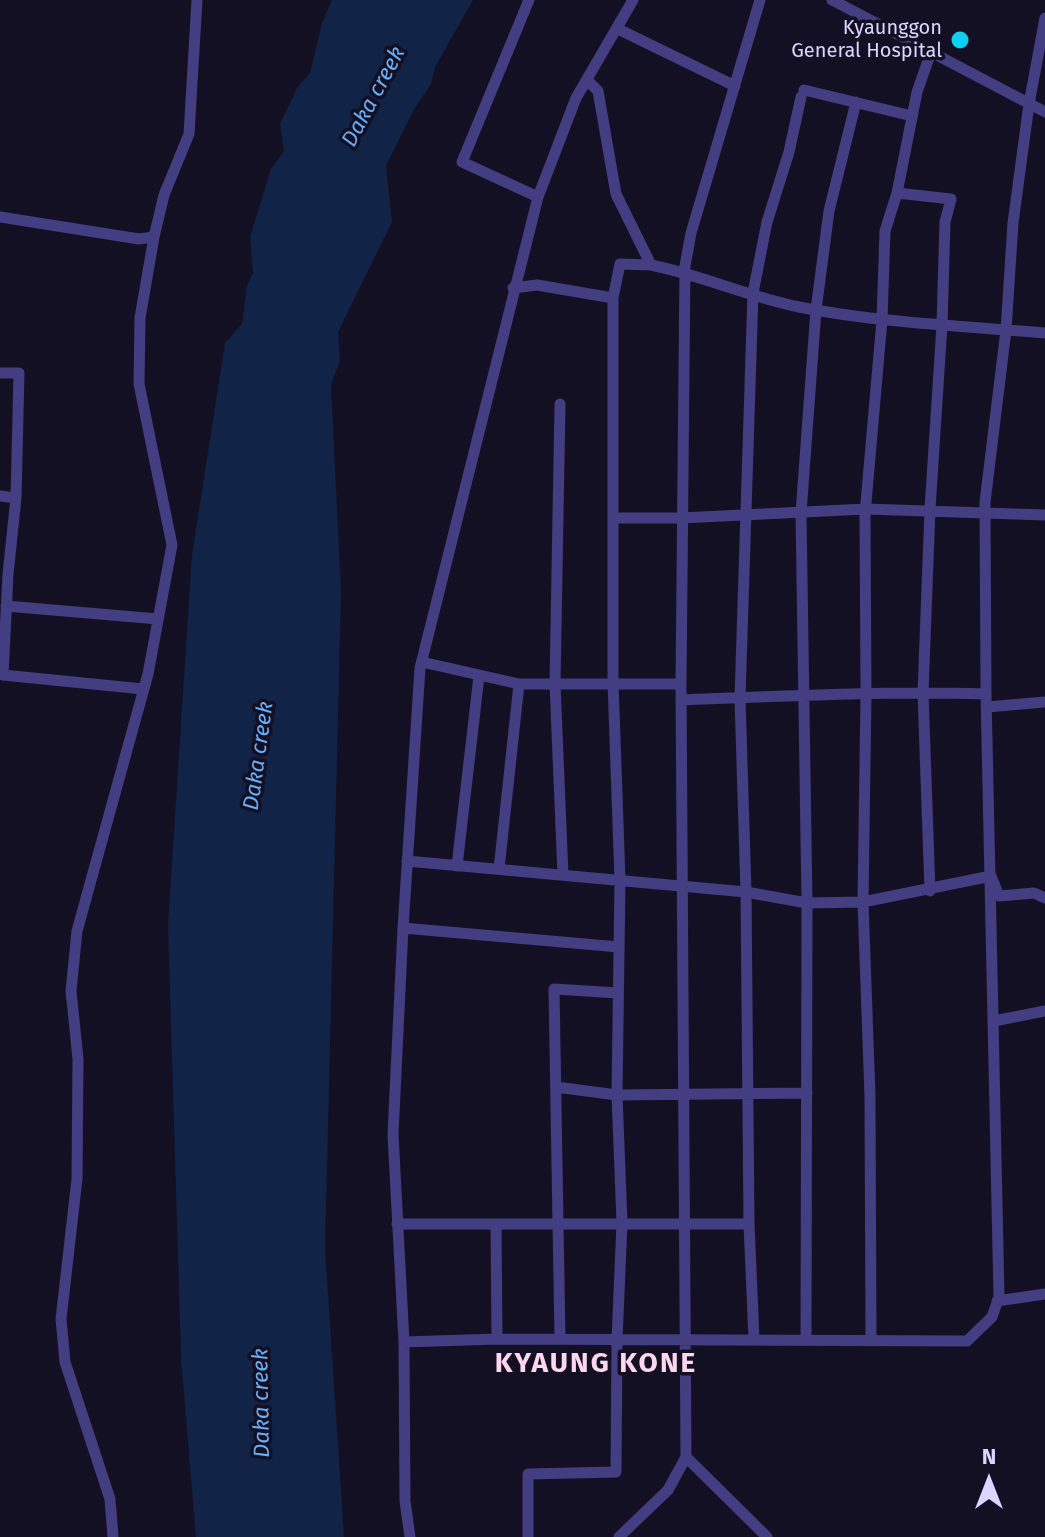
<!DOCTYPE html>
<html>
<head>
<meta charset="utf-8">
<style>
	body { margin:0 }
	#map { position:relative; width:1045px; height:1537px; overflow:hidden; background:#141024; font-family:"Fira Sans",sans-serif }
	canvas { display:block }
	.north { position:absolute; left:949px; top:1441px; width:80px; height:80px; -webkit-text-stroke:6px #141024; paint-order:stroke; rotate:0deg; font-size:22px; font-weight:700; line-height:32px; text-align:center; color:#dcd5fd }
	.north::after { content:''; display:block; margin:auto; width:28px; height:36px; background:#dcd5fd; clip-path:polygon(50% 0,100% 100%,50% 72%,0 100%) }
</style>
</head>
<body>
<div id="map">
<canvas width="1045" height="1537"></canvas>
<div class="north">N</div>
</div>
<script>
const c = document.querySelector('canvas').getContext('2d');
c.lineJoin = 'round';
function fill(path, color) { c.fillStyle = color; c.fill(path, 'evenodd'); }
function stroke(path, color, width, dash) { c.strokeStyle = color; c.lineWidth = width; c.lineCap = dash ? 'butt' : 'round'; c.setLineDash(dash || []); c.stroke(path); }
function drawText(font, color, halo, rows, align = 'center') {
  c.font = font + ' "Fira Sans",sans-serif'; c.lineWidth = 7; c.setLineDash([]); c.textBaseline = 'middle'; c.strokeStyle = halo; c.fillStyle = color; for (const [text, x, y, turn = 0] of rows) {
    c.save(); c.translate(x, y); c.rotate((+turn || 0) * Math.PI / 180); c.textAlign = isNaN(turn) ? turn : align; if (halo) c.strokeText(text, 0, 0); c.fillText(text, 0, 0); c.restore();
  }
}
fill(new Path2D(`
	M332,0H473L435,67L431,84L414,109L386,166L392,222L338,332L340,360L331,385L341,592L325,1249L344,1537H196L181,1357L168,925L192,555L225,343L242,324L247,286L253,272L250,237L271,169L284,151L280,124L297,88L310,73L322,23Z`), '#112347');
stroke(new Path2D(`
	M529,0L462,162L538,197
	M832,0L1045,112
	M618,29L735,86
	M587,80L598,91L616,194L651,265C701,275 749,297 799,307C880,323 963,326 1045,333
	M804,90L912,116
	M897,193L951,199L945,222L942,325L930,509L923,693L930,891
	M0,217L139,239L154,237L164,195L189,134L197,0
	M513,288L537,285L613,298
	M0,373H19L16,498L8,574L3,675L143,689
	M560,404L555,684L563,875
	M0,496L16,498
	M614,518H681L866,509L1045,515
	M6,606L158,619
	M422,662L519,684H681
	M681,700C783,696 884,691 986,694
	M987,707L1045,702
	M407,861L746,892L807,903L863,902L991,876L999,896L1034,893L1045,898
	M457,866L479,676
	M499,869L519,684
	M403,928L619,947
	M994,1021L1045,1011
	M556,1087L617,1095L807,1093
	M397,1224H749
	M496,1225L497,1339
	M997,1301L1045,1294
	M806,1338L807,903L801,513L816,310L829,211L856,102
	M560,1339L554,989L618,993
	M754,1339L749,1224L746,892L740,698L753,293L767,222L789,152L801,97
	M871,1339L870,1096L863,902L866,694L865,514L882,320L885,231L897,193L917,92L931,52
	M404,1342L497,1339L967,1341L992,1317L999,1297L986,694L985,502L1006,330L1013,223L1029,104L1045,18
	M686,1457L767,1537
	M113,1537L110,1499L65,1362L61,1319L77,1179L78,1059L71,991L77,931L148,674L172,545L139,384L140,318L154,237
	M410,1537L405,1501L404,1342L393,1134L403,928L420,668L538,197L576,98L633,0
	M528,1537V1474L616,1472L617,1340L622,1223L617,1095L620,880L613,682V298L620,264L651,265
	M619,1537L668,1490L686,1457L681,684L685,266L691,233L760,0`), '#433d81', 11);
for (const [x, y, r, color] of [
	[960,40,10,"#0ccff2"]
]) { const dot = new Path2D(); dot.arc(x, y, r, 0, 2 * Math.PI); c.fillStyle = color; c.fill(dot); stroke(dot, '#141024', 3); }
drawText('20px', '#dcd5fd', '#141024', [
	["Kyaunggon",942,28],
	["General Hospital",942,51]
], 'right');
drawText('italic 22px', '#68aef8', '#141024', [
	["Daka creek",374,97,-62],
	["Daka creek",259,756,-82],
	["Daka creek",262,1403,-91]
]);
c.letterSpacing = '2px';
drawText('bold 28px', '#fdd7ed', '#141024', [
	["KYAUNG KONE",596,1364]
]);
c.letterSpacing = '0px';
</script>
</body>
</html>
